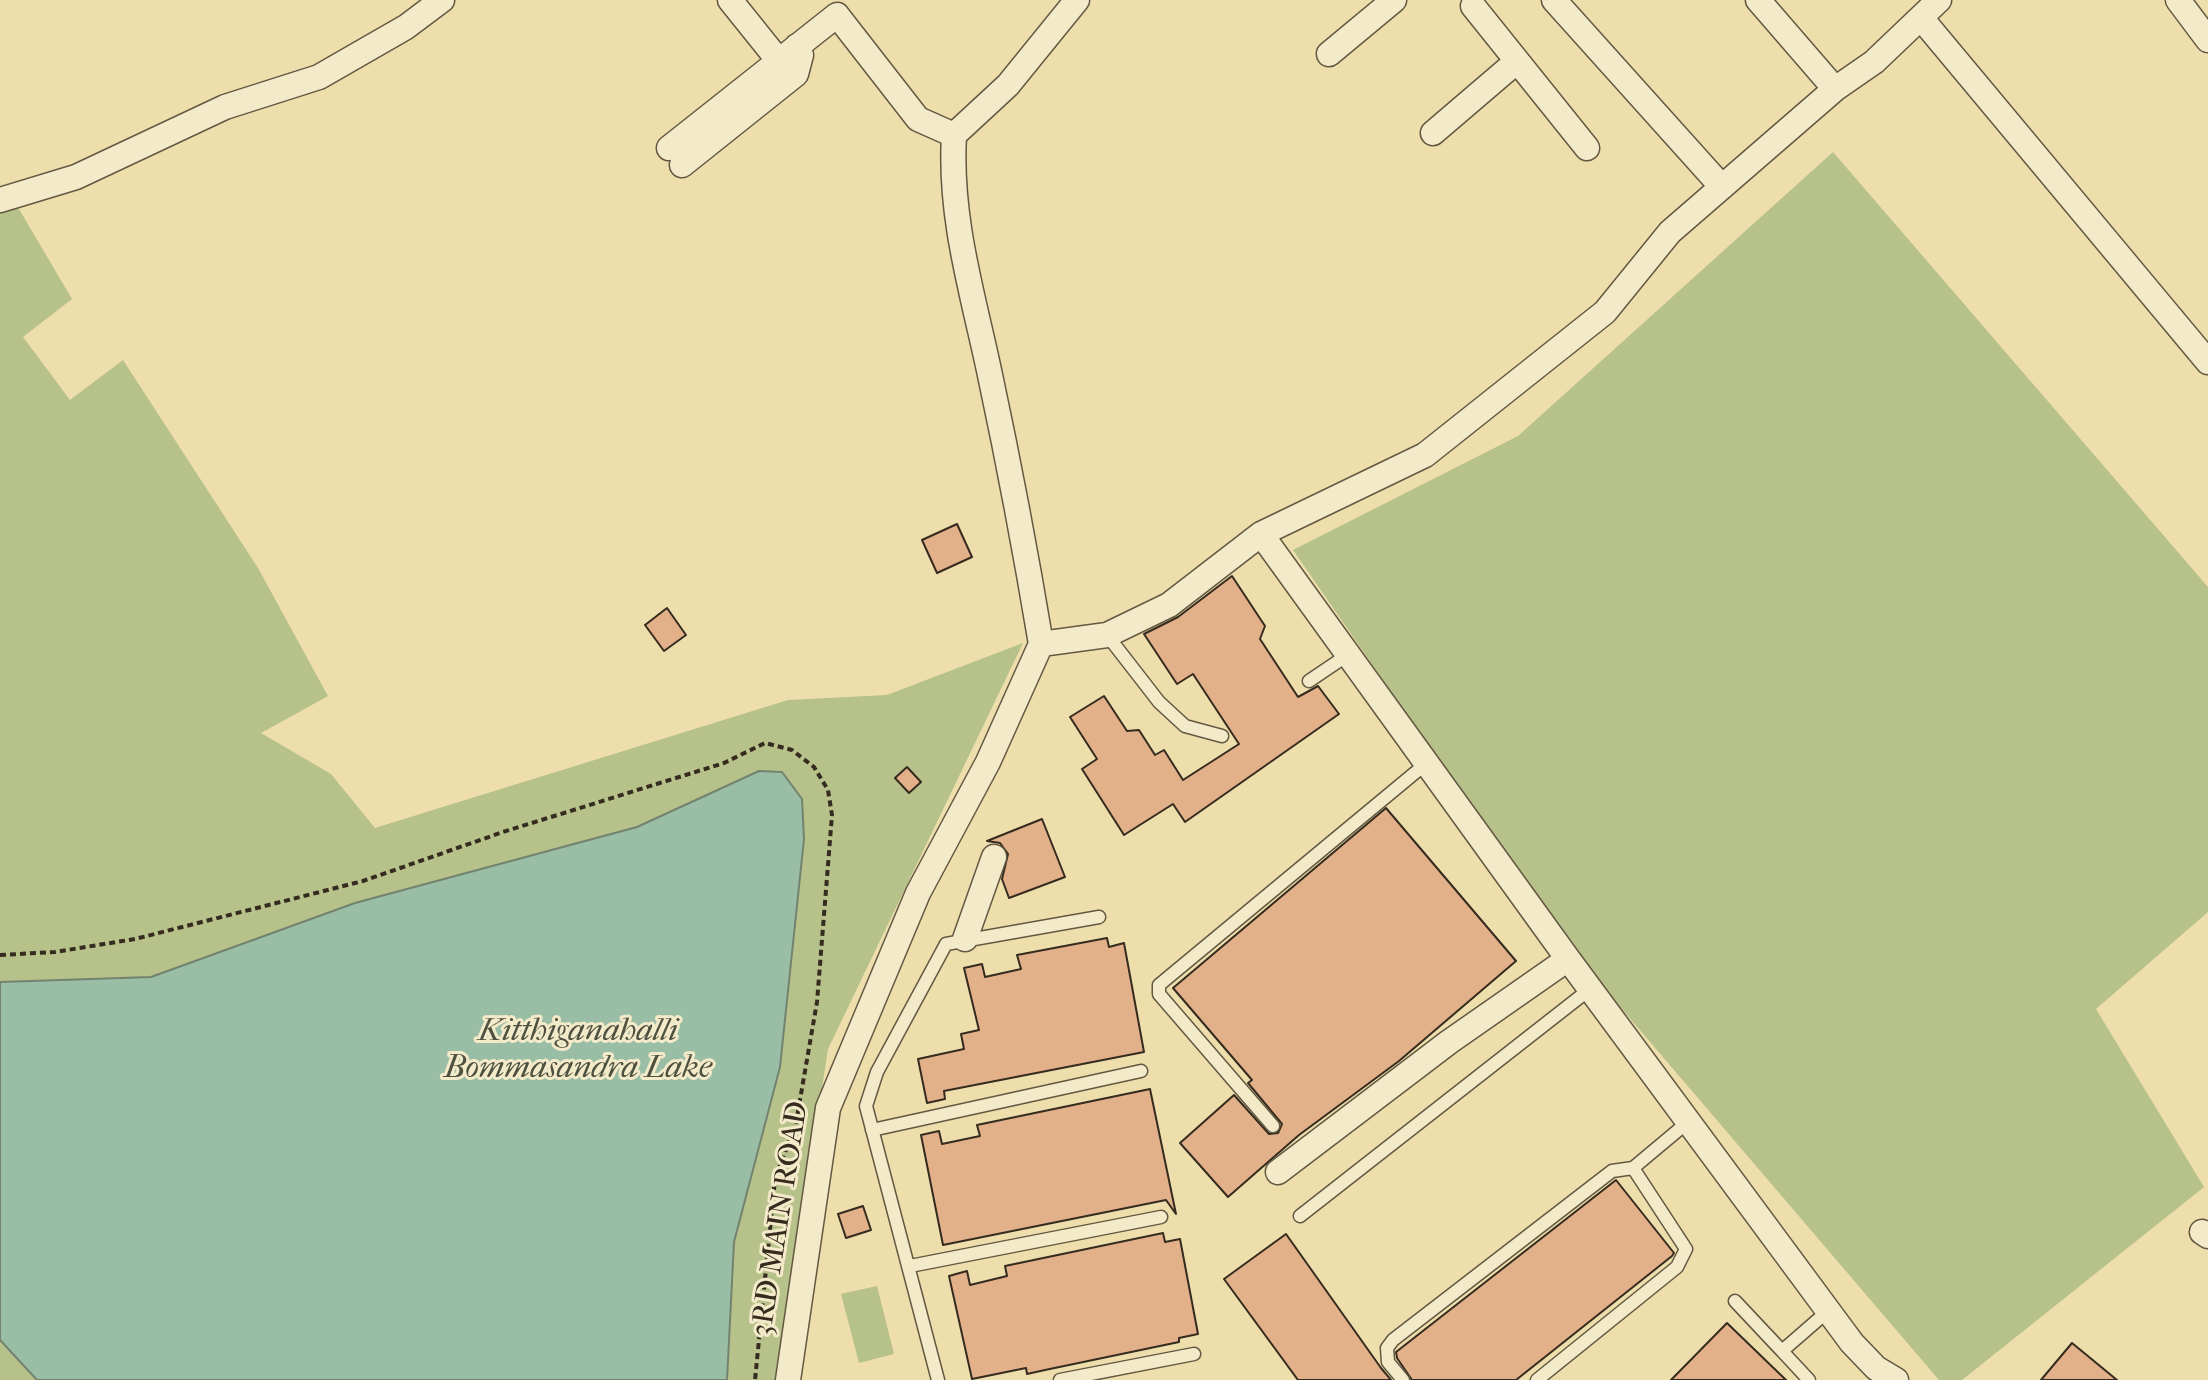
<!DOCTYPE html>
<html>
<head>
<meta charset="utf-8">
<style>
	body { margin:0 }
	canvas { display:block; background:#eddeac }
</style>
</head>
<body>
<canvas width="2208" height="1380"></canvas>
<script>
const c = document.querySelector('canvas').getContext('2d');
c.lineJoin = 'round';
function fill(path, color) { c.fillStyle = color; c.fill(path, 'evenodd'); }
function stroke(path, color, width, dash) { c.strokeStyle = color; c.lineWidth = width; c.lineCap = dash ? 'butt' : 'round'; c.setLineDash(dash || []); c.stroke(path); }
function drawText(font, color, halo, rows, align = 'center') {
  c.font = font + ' "IM FELL French Canon",serif'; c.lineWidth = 6; c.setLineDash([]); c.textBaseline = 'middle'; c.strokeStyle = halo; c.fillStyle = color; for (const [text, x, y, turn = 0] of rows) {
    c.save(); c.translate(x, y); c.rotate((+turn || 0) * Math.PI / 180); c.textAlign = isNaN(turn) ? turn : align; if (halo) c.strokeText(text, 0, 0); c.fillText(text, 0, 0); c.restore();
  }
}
fill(new Path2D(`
	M1833,152L2208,587V912L2096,1009L2204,1187L1962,1380H1939L1562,939L1293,550L1518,436Z
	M16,204L72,299L23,337L70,400L123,360L258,568L328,696L261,733L331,774L375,828L788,700L887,695L1023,643L828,1049L777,1380H727L734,1242L780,1067L804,839L802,799L759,771L637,827L355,903L151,977L0,982V209Z
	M877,1286L894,1354L859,1363L841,1294Z
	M0,1340L37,1380H0Z`), '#b7c18a');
const water = new Path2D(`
	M759,771L782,772L802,799L804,839L780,1067L734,1242L727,1380H37L0,1340V982L151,977L355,903L637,827Z`);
fill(water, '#9abda5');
stroke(water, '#72836f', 2);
const building = new Path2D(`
	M957,524L972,557L937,573L922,540Z
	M1232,576L1265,626L1260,639L1298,697L1318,686L1339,714L1185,822L1173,804L1124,835L1082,769L1097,759L1070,717L1104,696L1127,731L1139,730L1155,755L1164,750L1183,780L1239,744L1193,674L1177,684L1144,634L1178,617Z
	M667,608L686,635L664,651L645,625Z
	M907,767L921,782L909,793L895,778Z
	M1386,808L1516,961L1399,1061L1299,1135L1228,1197L1180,1143L1234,1095L1269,1134L1278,1133L1282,1124L1248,1083L1252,1080L1173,988Z
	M1042,819L1065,877L1009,898L1002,879L1008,854L1000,843L987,841Z
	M1107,938L1109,947L1124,943L1144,1052L944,1091L945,1099L927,1103L918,1059L964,1049L961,1034L979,1030L964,968L982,964L985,977L1021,969L1017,955Z
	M1150,1089L1176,1214L1166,1200L943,1245L921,1135L939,1131L942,1144L980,1136L977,1125Z
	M1616,1180L1674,1253L1672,1256L1516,1380H1412L1397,1358L1396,1352Z
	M863,1206L871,1230L846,1238L838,1214Z
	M1163,1233L1165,1242L1180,1239L1198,1334L1179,1338V1342L1045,1370L1027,1374L1026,1368L972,1379L949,1276L967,1271L970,1285L1007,1276L1005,1266Z
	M1286,1234L1381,1368L1391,1380H1298L1224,1279Z
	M1727,1323L1786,1380H1671Z
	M2072,1343L2117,1380H2041Z`);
fill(building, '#e2b089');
stroke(building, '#352b1e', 2);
const service = new Path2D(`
	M1107,635L1159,702L1185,726L1222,736
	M1309,681L1349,654
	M1273,1126L1159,994V985L1428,762
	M872,1130L1141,1071
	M1300,1216L1590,989
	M910,1266L1161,1217
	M1735,1301L1782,1351L1828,1311
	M1782,1351L1809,1380
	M938,1380L866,1106L877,1072L946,944L1099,917
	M1060,1380L1194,1354
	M1403,1380L1388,1362L1387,1348L1393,1340L1612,1171L1633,1168L1688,1122
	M1537,1380L1677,1267L1686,1249L1633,1168`);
const minor = new Path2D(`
	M730,0L779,61
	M1077,0L1008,85L954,135C949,219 973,294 990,375C1009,464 1026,554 1041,644L1107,635L1169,605L1261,534L1425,455L1605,312L1670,232L1835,89L1874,62L1939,0
	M1554,0L1722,187
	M1758,0L1835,89
	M2178,0L2208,40
	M1473,6L1587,148
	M1921,18L2208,362
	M1329,54L1394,0
	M1433,133L1516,62
	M669,148L837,15L918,119L954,135
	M682,165L796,74L801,55L797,46
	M0,200L76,177L225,107L319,77L406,27L442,0
	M1261,534L1568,959L1852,1343L1876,1368L1896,1380
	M965,939L994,857
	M1278,1172L1449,1042L1568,959
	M2202,1232L2208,1236
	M788,1380L828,1108L918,893L988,762L1041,644`);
stroke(service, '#635842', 15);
stroke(minor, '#635842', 27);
stroke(new Path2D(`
	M0,955L55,952L135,939L363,881L503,832L724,763L765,743L792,750L814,767L828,790L832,815L817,1002L796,1123L775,1179L755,1380`), '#352b1e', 4, [6, 4]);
stroke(service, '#f3eac9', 12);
stroke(minor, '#f3eac9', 24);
drawText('30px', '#352b1e', '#f3eac9', [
	["3RD MAIN ROAD",781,1219,-81]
]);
drawText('italic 32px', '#4e5040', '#f3eac9', [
	["Kitthiganahalli",578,1032],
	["Bommasandra Lake",578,1069]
]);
</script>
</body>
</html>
